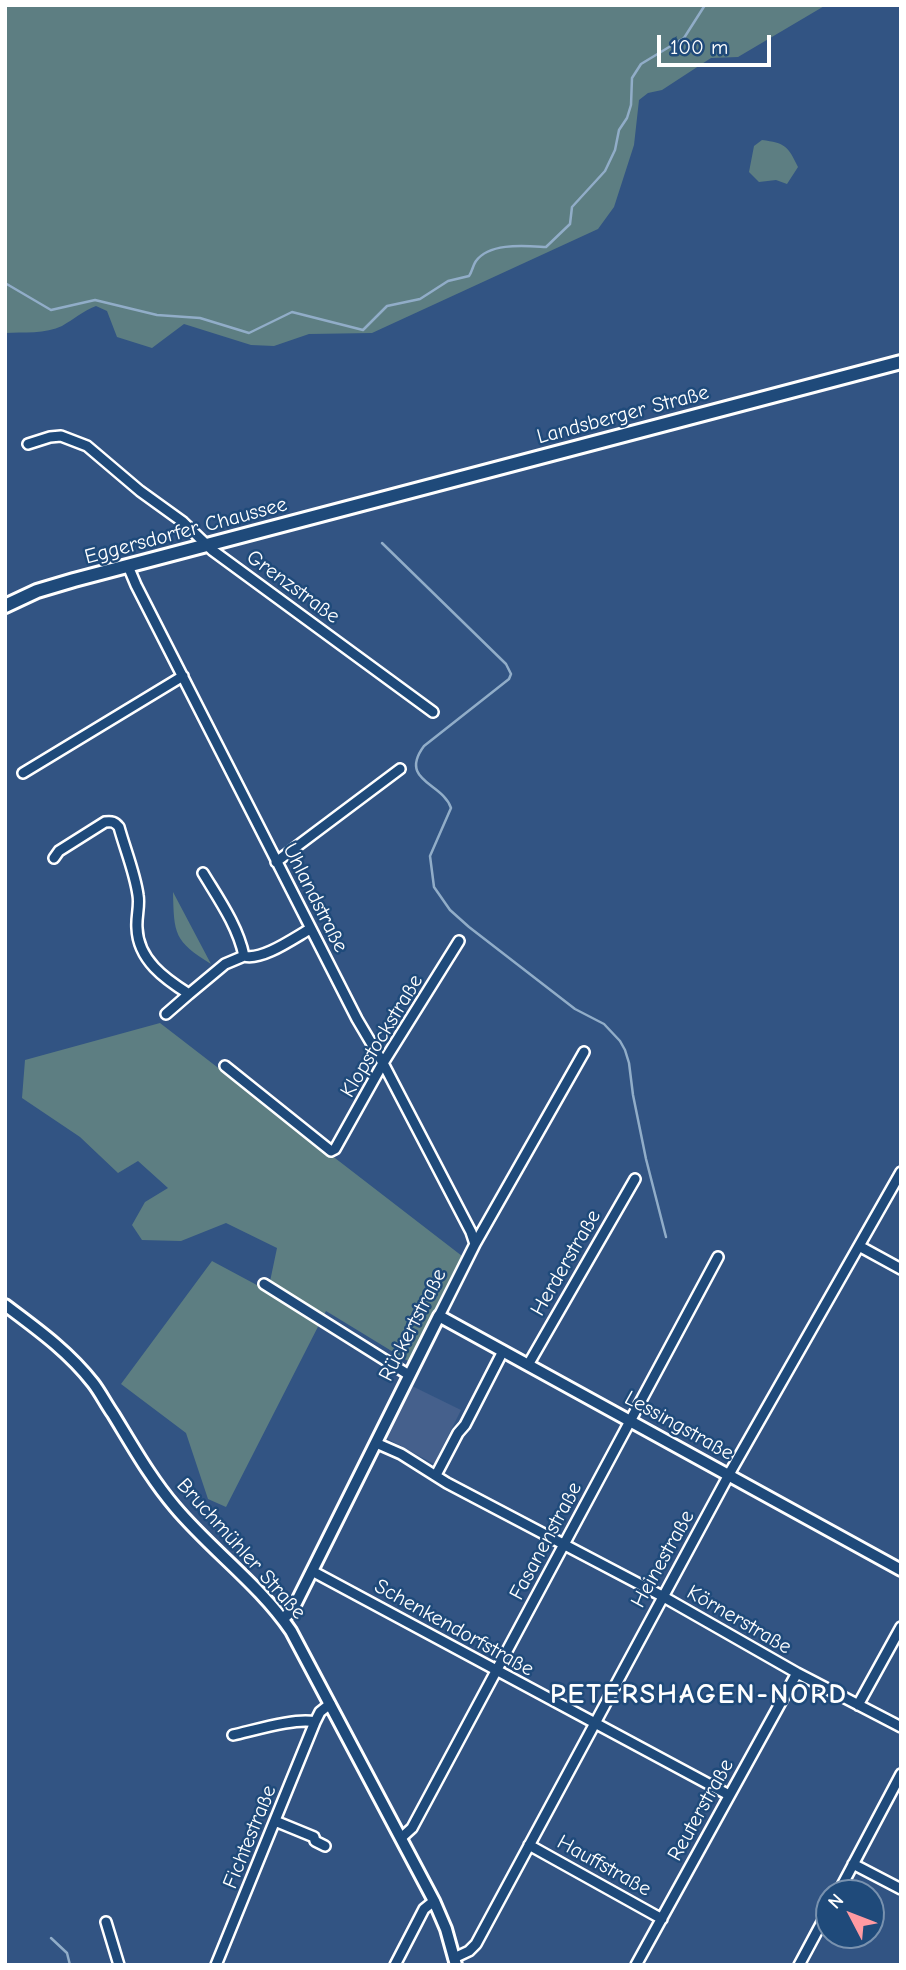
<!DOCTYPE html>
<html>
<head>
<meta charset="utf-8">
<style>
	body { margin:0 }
	#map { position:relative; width:906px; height:1970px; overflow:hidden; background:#325483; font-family:"Comic Neue",sans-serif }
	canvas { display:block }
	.frame { position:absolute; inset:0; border:7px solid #fff; pointer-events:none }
	.north { position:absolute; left:815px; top:1879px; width:70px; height:70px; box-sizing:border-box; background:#1f4a7a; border:2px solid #7992af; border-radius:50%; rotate:312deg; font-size:19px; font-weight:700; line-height:28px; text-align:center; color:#fff }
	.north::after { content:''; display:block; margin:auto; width:24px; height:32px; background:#ff9aa2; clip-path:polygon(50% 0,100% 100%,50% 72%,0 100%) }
	.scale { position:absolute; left:657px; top:35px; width:114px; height:32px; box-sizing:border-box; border:4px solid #fff; border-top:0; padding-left:9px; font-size:21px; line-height:24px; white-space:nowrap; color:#fff; -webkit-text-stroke:5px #1f4a7a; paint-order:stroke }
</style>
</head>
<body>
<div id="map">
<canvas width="906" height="1970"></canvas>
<div class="frame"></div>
<div class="north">N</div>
<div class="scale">100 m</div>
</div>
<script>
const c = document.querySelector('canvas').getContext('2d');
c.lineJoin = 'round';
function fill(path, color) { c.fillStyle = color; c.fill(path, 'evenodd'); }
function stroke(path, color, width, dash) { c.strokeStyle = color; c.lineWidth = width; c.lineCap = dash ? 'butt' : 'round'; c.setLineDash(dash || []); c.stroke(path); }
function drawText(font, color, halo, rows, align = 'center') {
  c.font = font + ' "Comic Neue",sans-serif'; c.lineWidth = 5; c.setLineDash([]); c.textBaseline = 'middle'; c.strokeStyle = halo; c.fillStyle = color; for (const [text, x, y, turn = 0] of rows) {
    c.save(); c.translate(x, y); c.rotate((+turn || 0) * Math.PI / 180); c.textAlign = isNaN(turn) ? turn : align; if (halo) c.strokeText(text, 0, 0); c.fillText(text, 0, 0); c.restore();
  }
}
fill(new Path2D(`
	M412,1386L461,1410L434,1464L386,1438Z`), '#45608c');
fill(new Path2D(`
	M5,5H826L738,57L711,58L662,90L648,93L639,100L634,145L614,207L598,229L372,333L309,334L274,346L251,345L184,324L152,348L117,337L107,311L96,306C83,311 74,319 62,326C46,334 23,332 5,333Z
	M762,140C785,143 788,146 798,167L787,184L776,180L759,182L749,172L754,146Z
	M173,892L211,964C174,941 174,934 173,892Z
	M160,1023L462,1256L408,1361L326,1311L226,1507L208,1499L186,1433L121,1384L212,1261L268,1291L277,1248L226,1223L181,1241L142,1240L132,1225L145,1202L168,1188L138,1161L118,1173L80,1137L22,1098L25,1060Z`), '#5d7e82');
stroke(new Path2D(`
	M5,283L51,310L95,300L157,315L200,318L249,333L292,312L363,330L387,306L420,299L448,281L469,276C472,272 473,265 476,261C490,242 526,246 546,247L570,224L572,207L605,171L615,150L619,130L627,118L631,105L632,78L641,64L684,38L705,5
	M382,543L506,664L511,674L509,679L424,746C398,781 443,783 451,808L430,856L434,887L450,910L469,927L575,1009L604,1024L620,1041L625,1050L629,1063L633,1095L646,1159L666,1237
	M51,1938L67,1953L70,1965`), '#91adc8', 2.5);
const minor = new Path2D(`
	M28,444L50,437L61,436L87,446L140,491L183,522L212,550L433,712
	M128,566L136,585L357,1019L383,1063L471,1232L475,1244
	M23,773L183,676
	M54,858L59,851L105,822C112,821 115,822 119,827C125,849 135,873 138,895C140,906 136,917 137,928C138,960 165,979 189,994L225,964L244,956C262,961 294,938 310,929
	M276,862L400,769
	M203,873C218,898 238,926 244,956
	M166,1014L189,994
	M225,1066L331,1151L335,1149L383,1063L459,941
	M859,1246L901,1269
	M264,1284L409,1375
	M439,1316L475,1244L584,1052
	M528,1365L635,1179
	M376,1443L401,1454L447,1483L662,1596L797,1673L901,1727
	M436,1475L458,1433L465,1425L503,1351
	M312,1571L729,1795
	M858,1705L901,1627
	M233,1735C252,1731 297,1717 315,1722
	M275,1821L314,1837L315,1841L325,1846
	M401,1838L412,1828L718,1257
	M529,1845L662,1919
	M853,1864L901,1889
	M838,1893L901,1774
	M106,1922L119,1965
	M454,1958L469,1951L476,1944L732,1469L901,1172
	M216,1965L315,1722L320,1712L330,1704
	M395,1965L424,1909L434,1901
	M636,1965L797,1673
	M799,1965L829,1909`);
const tertiary = new Path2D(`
	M5,1305C37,1329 68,1351 93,1383C100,1392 106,1404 113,1414C132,1445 151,1479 175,1507C211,1550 259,1584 291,1631L434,1901L446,1929L456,1965
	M283,1619L293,1609L439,1316L901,1570`);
const secondary = new Path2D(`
	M5,606L37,591L74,580L901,362`);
stroke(minor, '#fff', 14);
stroke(tertiary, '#fff', 16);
stroke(secondary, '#fff', 18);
stroke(minor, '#1f4a7a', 9);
stroke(tertiary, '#1f4a7a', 10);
stroke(secondary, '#1f4a7a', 12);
drawText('21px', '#fff', '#1f4a7a', [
	["Landsberger Straße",623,415,-15],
	["Eggersdorfer Chaussee",186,531,-15],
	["Grenzstraße",293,587,36],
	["Uhlandstraße",315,898,63],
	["Klopstockstraße",382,1036,-59],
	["Herderstraße",566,1263,-60],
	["Rückertstraße",413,1325,-63],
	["Lessingstraße",679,1426,29],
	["Fasanenstraße",546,1541,-62],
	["Bruchmühler Straße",241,1549,48],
	["Heinestraße",663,1559,-61],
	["Körnerstraße",739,1620,30],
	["Schenkendorfstraße",454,1628,29],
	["Reuterstraße",701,1810,-61],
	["Fichtestraße",250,1837,-68],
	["Hauffstraße",604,1866,29]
]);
c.letterSpacing = '2px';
drawText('bold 28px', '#fff', '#1f4a7a', [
	["PETERSHAGEN-NORD",699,1695]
]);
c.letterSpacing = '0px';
</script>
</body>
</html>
